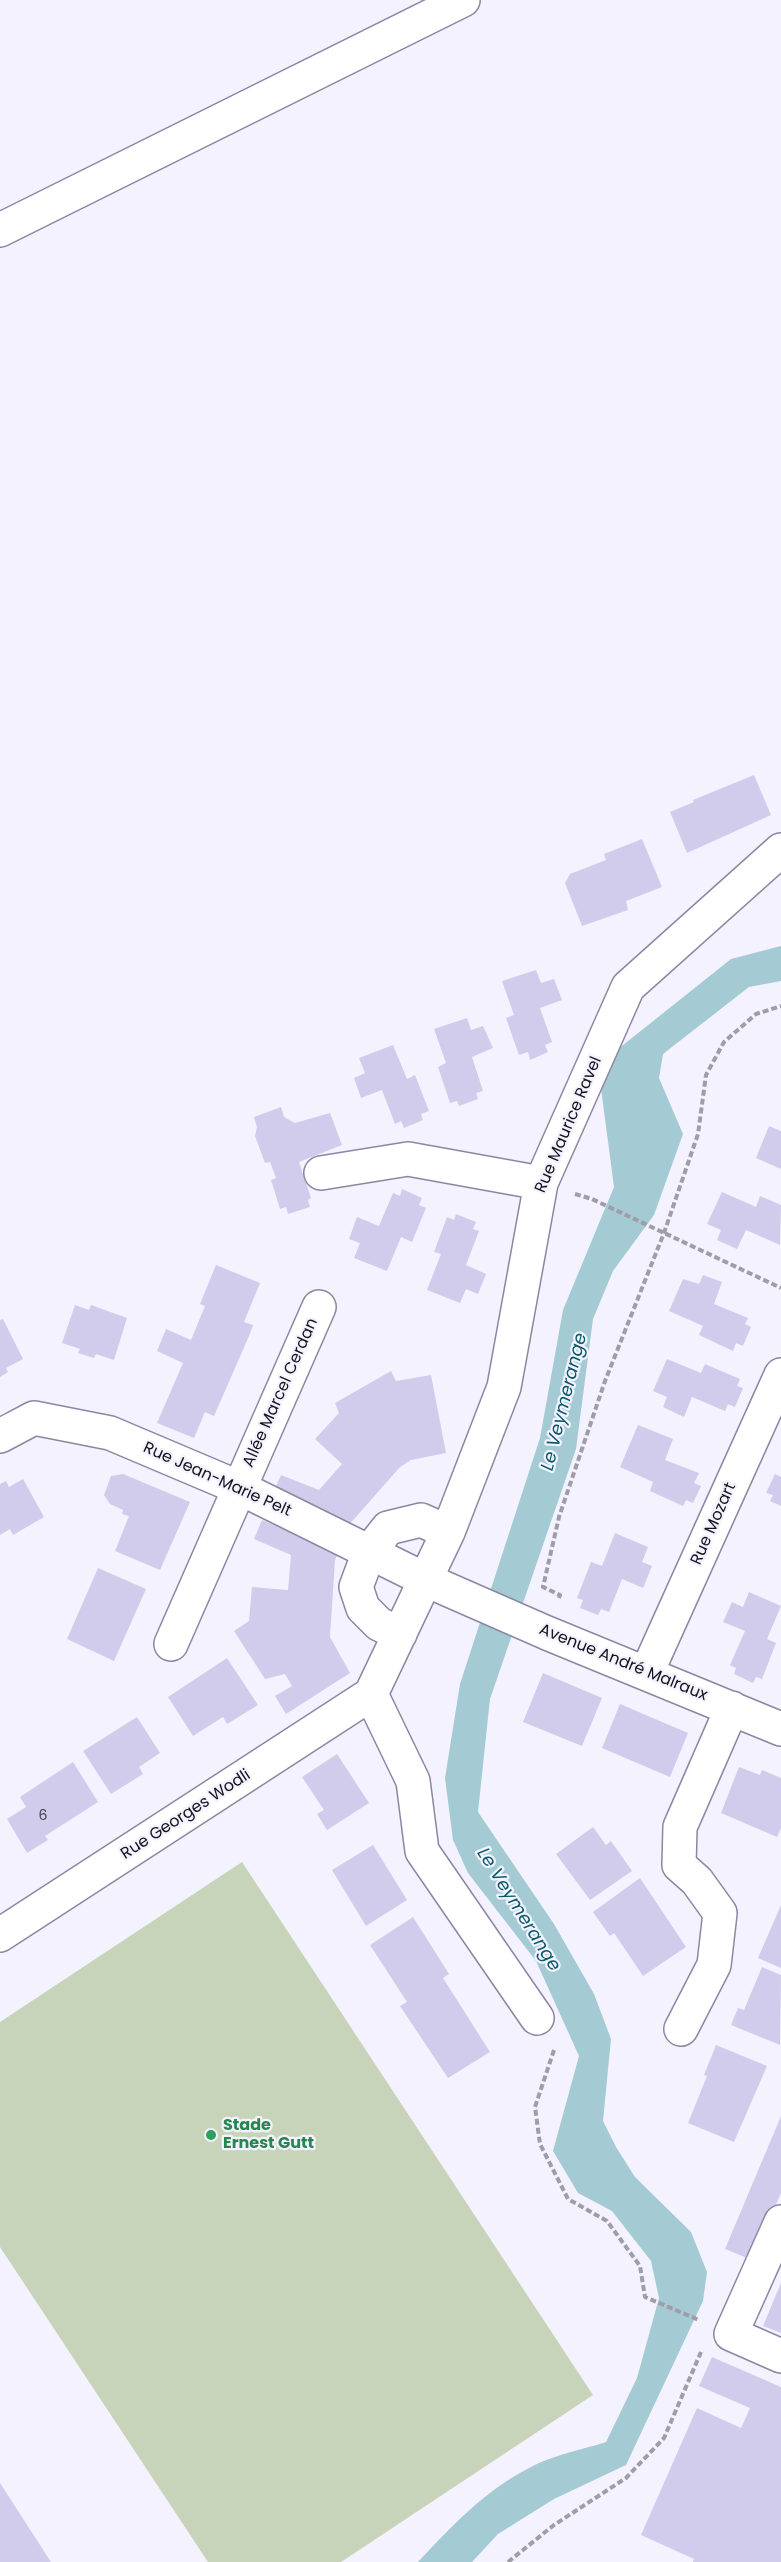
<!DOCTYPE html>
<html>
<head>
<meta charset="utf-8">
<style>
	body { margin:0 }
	canvas { display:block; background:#f3f2fe }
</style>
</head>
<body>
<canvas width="781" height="2562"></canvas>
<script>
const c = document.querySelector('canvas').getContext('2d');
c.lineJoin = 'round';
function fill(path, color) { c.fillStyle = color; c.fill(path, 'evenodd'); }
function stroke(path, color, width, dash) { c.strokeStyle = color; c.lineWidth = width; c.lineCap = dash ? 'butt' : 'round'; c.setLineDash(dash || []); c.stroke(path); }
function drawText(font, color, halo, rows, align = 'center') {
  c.font = font + ' Poppins,sans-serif'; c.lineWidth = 4.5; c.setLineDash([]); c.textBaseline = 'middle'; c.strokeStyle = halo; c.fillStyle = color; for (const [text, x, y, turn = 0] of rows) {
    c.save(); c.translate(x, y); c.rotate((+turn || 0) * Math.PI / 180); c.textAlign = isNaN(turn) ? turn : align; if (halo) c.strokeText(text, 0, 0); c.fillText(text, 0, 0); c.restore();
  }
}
fill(new Path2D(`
	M242,1862L593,2395L341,2562H208L0,2247V2022Z`), '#c7d4b9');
fill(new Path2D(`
	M781,946V981L749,987L663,1054L659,1078L683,1134L654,1215L613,1271L593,1319L576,1449L490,1699L478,1812L554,1924L594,1994L611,2039L603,2121L616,2147L635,2177L691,2232L707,2272L703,2301L626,2465L554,2499L498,2534L472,2562H418C452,2526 485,2490 531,2467C553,2455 581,2450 606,2442L637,2378L659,2298L651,2261L612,2211L578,2193L553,2151L579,2056L536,1961L468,1873L453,1840L445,1778L460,1684L540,1438L563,1310L614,1187L600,1081L603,1061L731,959Z`), '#a4cbd4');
fill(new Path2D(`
	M754,775L771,815L687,853L670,812L694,802L693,800Z
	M642,839L662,887L626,901L628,910L582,926L565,883L570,874L606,860L604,854Z
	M536,970L541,983L554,979L562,1000L540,1008L552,1042L545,1045L548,1052L530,1060L528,1052L519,1055L506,1018L514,1015L502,981Z
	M467,1018L471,1030L483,1026L493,1048L472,1057L483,1091L476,1093L478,1099L459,1106L457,1101L450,1103L438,1067L446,1063L434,1029Z
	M393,1045L407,1079L415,1075L429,1111L421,1114L423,1120L404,1128L401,1121L395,1124L382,1090L361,1098L354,1078L365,1073L359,1058Z
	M281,1107L284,1117L295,1123L330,1113L342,1145L299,1162L311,1198L308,1200L310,1207L288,1214L286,1207L280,1209L271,1180L276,1178L270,1162L265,1163L255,1136L257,1127L254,1117Z
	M769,1126L781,1131V1169L756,1158Z
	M402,1189L422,1198L419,1205L426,1208L412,1242L401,1237L387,1271L354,1258L360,1243L349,1239L357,1217L379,1226L393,1193L400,1196Z
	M722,1192L756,1207L760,1196L781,1205L780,1245L746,1230L737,1249L717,1240L721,1230L707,1224Z
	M456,1214L476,1222L473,1229L479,1231L466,1265L486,1274L478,1294L466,1289L460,1303L427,1290L441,1254L434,1252L447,1217L454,1220Z
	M216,1265L260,1283L244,1322L253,1325L249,1336L214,1416L205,1412L194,1438L157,1423L183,1363L157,1351L166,1329L191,1340L205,1306L200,1304Z
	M703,1275L722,1282L714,1304L748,1318L745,1324L751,1327L743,1346L736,1343L733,1351L699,1335L703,1326L669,1311L683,1279L699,1284Z
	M75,1305L89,1310L91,1305L127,1318L114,1360L96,1354L94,1358L78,1353L80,1349L62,1343Z
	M3,1319L23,1359L6,1368L8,1372L0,1377V1320Z
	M667,1359L701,1373L705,1364L740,1379L737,1386L743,1388L735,1407L728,1404L725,1411L692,1397L684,1417L663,1407L667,1397L653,1391Z
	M391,1371L396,1381L431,1375L446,1453L411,1460L400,1467L348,1526L273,1493L281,1475L319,1490L342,1464L315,1439L339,1413L335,1403Z
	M638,1425L673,1439L665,1460L699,1473L694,1483L701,1486L693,1503L686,1500L683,1506L650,1491L653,1482L620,1467Z
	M123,1474L190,1502L160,1570L115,1551L129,1516L122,1514L123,1510L110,1504L104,1495L111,1476Z
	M775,1474L781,1477V1506L770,1501L773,1495L766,1493Z
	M23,1479L44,1517L13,1535L10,1529L0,1535V1484L6,1481L9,1487Z
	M262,1520L338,1553L335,1560L330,1637L350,1673L286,1714L275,1696L292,1686L285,1674L265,1679L234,1631L249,1621L252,1587L288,1590L291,1555L254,1539Z
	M615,1533L648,1547L642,1562L652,1566L643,1588L622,1579L609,1612L601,1609L598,1615L580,1608L583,1600L577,1598L591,1562L602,1566Z
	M98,1568L146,1589L114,1661L67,1639Z
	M749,1592L781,1606L767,1639L776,1643L762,1679L756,1677L753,1683L734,1674L736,1668L730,1665L745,1631L723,1622L732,1602L743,1607Z
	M227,1658L258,1705L227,1724L223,1717L193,1736L168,1697Z
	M543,1673L602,1698L582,1746L523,1722Z
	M620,1704L688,1733L670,1777L602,1748Z
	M137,1717L160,1753L139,1767L143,1774L111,1794L83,1751Z
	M337,1754L369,1803L327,1830L317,1814L324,1810L302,1777Z
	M73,1762L98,1802L45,1836L48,1840L27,1853L7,1819L26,1807L20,1797Z
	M739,1767L760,1775L762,1770L781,1778V1828L777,1837L721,1813Z
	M593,1827L606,1845L611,1841L632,1871L590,1900L556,1854Z
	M373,1845L407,1900L366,1926L332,1870Z
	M640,1878L686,1947L643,1976L614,1933L610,1936L593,1912Z
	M781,1905V1968L758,1958Z
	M413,1917L449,1974L443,1978L490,2052L448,2078L400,2006L407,2002L370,1945Z
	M762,1967L781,1975L780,2045L731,2025L738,2008L744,2010Z
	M716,2045L767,2066L734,2142L688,2123L707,2076L704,2075Z
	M781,2116V2193L752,2260L725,2249Z
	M781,2283V2333L763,2326Z
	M712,2357L781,2387V2562H693L694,2559L641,2535L697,2408L741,2428L750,2408L699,2386Z
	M0,2483L51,2562H0Z`), '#d1ccec');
const street = new Path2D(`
	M321,1173L408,1159L541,1183
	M0,1436L34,1418L110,1433L240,1488L426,1580L547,1633L781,1729
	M448,1532L504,1387L541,1183L628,987L781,850
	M171,1644L319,1307
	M647,1672L781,1375
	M371,1694L448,1532L421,1520L388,1528L369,1552L356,1587L363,1608L379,1624L400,1634
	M371,1694L413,1781L422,1851L537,2018
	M0,1935L371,1694
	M681,2029L714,1965L720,1913L697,1881L679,1865L680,1827L732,1708
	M781,2222L731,2334L781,2356`);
const secondary = new Path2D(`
	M0,230L463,0`);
stroke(street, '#8b87a3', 36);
stroke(secondary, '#8b87a3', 36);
stroke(new Path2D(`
	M575,1194L592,1199L781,1288
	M559,1598L560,1595L543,1587L559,1517L605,1381L664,1233L698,1134L706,1075L724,1042L756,1014L781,1006
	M554,2050L535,2107L540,2144L568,2199L607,2221L640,2266L645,2297L699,2320
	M508,2562L554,2525L626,2478L664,2438L701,2352`), '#9e9da8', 4, [6, 3]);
stroke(street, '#fff', 33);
stroke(secondary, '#fff', 33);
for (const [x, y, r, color] of [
	[211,2135,6,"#2e9e5b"]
]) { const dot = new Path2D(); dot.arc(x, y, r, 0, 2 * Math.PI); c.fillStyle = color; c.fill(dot); stroke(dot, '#f3f2fe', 2); }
drawText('14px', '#434050', null, [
	["6",43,1816]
]);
drawText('16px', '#14121c', '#f3f2fe', [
	["Rue Maurice Ravel",569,1125,-67],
	["Allée Marcel Cerdan",281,1393,-66],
	["Rue Jean-Marie Pelt",217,1480,24],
	["Rue Mozart",714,1524,-66],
	["Avenue André Malraux",623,1663,22],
	["Rue Georges Wodli",186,1815,-33]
]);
drawText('bold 16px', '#27864d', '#f3f2fe', [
	["Stade",223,2126],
	["Ernest Gutt",223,2144]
], 'left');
drawText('italic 18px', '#075a68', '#f3f2fe', [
	["Le Veymerange",565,1402,-76],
	["Le Veymerange",518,1910,58]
]);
</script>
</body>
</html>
